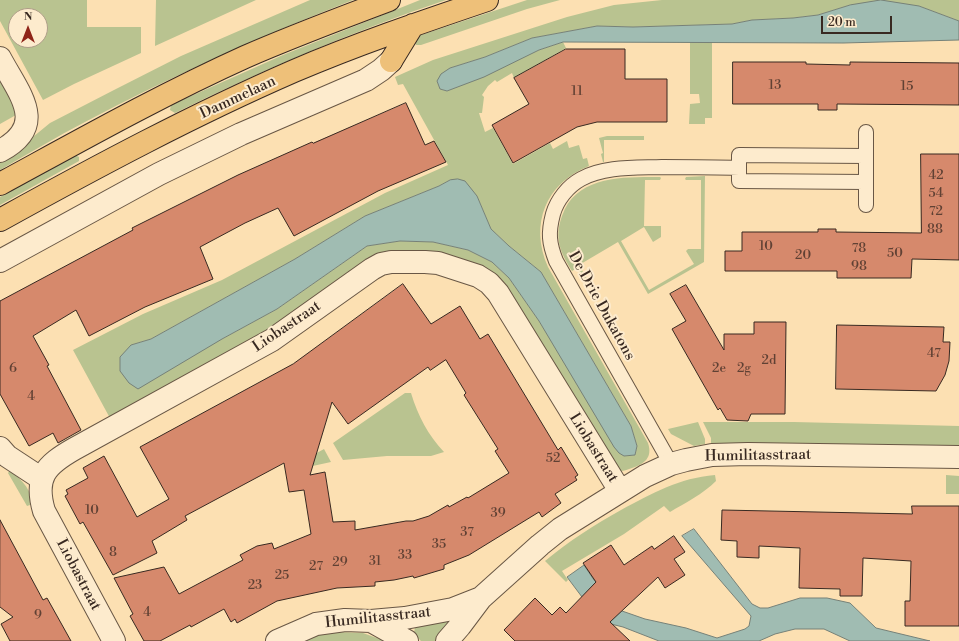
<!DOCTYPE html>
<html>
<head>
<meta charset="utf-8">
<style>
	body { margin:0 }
	#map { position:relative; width:959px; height:641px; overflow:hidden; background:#fce0b2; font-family:"Libre Bodoni",serif }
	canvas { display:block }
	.north { position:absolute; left:8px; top:8px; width:40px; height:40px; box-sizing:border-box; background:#fdebcd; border:1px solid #ae9d88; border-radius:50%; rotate:0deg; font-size:11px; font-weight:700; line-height:16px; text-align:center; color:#382921 }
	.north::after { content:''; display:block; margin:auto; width:14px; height:18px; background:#8f2418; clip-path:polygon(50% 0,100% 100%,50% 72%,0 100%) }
	.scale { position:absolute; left:821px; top:16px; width:71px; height:18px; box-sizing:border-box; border:2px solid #382921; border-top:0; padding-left:5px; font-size:12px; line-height:14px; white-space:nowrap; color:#382921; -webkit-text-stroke:3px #fdebcd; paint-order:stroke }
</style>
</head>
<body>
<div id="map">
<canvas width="959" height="641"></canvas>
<div class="north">N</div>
<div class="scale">20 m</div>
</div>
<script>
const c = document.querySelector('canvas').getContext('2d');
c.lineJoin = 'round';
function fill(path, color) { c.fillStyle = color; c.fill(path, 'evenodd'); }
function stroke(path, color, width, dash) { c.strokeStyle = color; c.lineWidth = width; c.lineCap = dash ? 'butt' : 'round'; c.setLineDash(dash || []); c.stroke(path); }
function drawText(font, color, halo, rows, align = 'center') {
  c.font = font + ' "Libre Bodoni",serif'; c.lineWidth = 4; c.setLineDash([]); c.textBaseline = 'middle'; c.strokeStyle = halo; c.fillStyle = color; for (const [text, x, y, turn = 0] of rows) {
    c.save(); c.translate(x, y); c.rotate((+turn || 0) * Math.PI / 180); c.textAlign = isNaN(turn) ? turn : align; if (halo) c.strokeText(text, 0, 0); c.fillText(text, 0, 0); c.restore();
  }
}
fill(new Path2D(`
	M0,0H87V27H141V53L74,84L43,100L0,21ZM16,16H40V40H16Z
	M156,0H256L155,46Z
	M310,0H353C261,36 172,76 85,122C56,137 28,154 0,170V161L28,141L50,123L114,90L181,56Z
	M420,0H446C353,31 263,70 175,113L170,110L171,105L283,55Z
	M527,0H560L527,9L421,45H416L415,43L418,36Z
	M662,0H959V21L919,6L850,5L818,15L793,18L752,20L732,24L633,27L597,26L532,38L485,57L450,68L437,81L440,89L447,91L539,50L563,42L566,48L514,78L512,73L497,82L495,80L488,86L482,95L484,97L482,113H479L485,132L493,128L513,164L550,143L553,149L567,141L569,148L579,145L583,159L587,158L589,166C546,183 529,224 548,267L648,443C653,458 644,464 632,468C628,469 625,471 620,471L503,287L424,254L266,333L111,420L73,350L143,314L222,280L385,193L448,165L403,84L398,85L395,77L433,60L567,17L614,5ZM450,180L477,196L491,229L509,246L541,272L631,426L637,446L635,455L624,456L539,321L509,278L492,262L468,250L433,242L400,241L367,246L277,309L222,339L131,345L151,339L295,259L365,216L439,186Z
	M690,42H712V118H705V124H689L690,104L700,103L699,94H690Z
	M0,81L15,108L16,115L0,124Z
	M607,136H644V140H604V162H603L601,154L603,153L599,138Z
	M75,155L79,157V161L0,205V197Z
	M705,176L704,262L648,294L618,242L579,265L588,280L585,282L577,268L572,271C560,252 554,238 562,216C576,175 624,177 660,177L661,178L660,180H645L644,226H661V237L653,242L644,227L621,241L649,290L694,264L686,251L688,249H701V180H686L685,179L686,177Z
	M405,393H411C418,416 428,435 444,452L431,456H387L343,460L333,443Z
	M698,422L705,439V444L694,446L671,434L668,429Z
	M703,422H794L959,426V446L711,444V438Z
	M324,449L331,462L285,472L286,470Z
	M10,470C23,482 29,486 33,504L27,506L8,473Z
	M715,475L716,481C703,494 685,503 670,512L664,506L624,534L562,571L568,580L566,582L545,561C569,541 594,525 621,510C653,493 679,478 715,475Z
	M946,475L959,476V494H946Z
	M445,618L449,625L438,641H421L414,634L415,626Z
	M338,632L363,633L385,641H297L313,635Z`), '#b9c390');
const water = new Path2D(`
	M881,0L919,6L959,21V40L843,43L563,42L539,50L484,77L447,91L440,89L437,81L441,74L450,68L485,57L532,38L597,26L633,27L732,24L752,20L793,18L818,15L850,5Z
	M458,179L465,181L477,196L491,229L509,246L541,272L631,426L637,446L635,455L624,456L619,453L614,447L539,321L509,278L492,262L468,250L433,242L400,241L367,246L277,309L222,339L138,389L129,383L120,371V357L131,345L151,339L295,259L365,216L439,186L450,180Z
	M694,529L752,604L760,608H768L800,598H827L850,603L876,628L930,641H850L824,629H795L775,634L759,641H659L623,627L603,622L588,605L567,577L584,565L594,580L622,611L645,619L686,628L717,638L745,629L749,626L751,616L682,536Z`);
fill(water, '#a0bcb2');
stroke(water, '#768178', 1);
const building = new Path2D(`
	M566,49H625V79H667V122H597L577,127L513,163L492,125L529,104L514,78Z
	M733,62H806V64L850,65V62L959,63V105L837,104V110H818V104H733Z
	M406,103L425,145L434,141L446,162L378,191L294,236L278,208L245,223L200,247L213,279L145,307L89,336L76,310L33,336L49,365L47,366L81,430L58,443L53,433L29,446L0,394V301L133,230L132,228L238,175L312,142L313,143Z
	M921,154H959V260L912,259L911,278H837V271H725V251H742V232H818V229H836V232L921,233Z
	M403,284L431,324L460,306L480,339L488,334L558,450L561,447L578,475L575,477L577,480L555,494L561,503L542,517L539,512L469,555L444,565V569L414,578L413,576L394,580L375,582V586L337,588L277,601L237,623L235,619L231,622L224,609L191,627L190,625L160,641H144L130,616L133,614L114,578L164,567L179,594L243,560L240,555L257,546L272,543L274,549L311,534L304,490L289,492L284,463L185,516L187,520L152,541L157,553L113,575L83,522L80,524L65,496L68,494L66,490L88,478L83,468L104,456L137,517L169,499L140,447L293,364ZM446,360L466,393L464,395L498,449L495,451L509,473L468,498L467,497L449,507L448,505L429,516L413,521H406L355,530V521L333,522L325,472L310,475L332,402L348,424L428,367L430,370Z
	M686,285L724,350V334H754V322H786L785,414H751L748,421L727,420L720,408L718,410L672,329L686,321L670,294Z
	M837,325L944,327L943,342H950L949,361L945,375L936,391L836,389Z
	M912,506H959V626H905V601H910L911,561L863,558L862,596H840V589L799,588L800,548L759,546V558L737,557V541L721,540L722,510L912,514Z
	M0,520L43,600L47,598L71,641H10L1,624L13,617L0,607Z
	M674,536L685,552L674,559L685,575L665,588L658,577L610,622L630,641H515L504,630L535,598L552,615L560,607L566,613L596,582L583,563L611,545L624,565L652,546L654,549Z`);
fill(building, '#d6896c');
stroke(building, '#382921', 1);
const lane = new Path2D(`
	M739,155L866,156V182L739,181Z
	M866,156V132
	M866,182V205
	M671,464L556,261C549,243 548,233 553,214C557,200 568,186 581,179C604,166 636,168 662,167C688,167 713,167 739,168`);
const street = new Path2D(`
	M0,58C19,94 49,125 0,151
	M0,261L159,174L241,134L366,80L381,70L391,61
	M0,448L7,456L42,479
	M371,621L407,641
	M114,641L44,511C34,477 46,465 74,449L272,340L372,269L381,264L391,262H425L438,263L478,276L489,283L498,293L620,491
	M277,641L316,624L345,620L371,621L405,618L453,609L481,598L540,545L560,529L645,476L671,464L686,460L712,455L748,454L959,457
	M447,641L460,626L481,598`);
const primary = new Path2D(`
	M391,61L413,25
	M0,184C81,140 161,95 245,57C293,36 341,18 389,0
	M0,220C96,167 193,115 294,71C357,44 422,22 487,0`);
stroke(lane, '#695745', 16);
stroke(street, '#695745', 24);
stroke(primary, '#382921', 24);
stroke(lane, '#fdebcd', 14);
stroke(street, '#fdebcd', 22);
stroke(primary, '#eec079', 22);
drawText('13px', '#604134', null, [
	["13",775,86],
	["15",907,87],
	["11",577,92],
	["42",936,176],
	["54",936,194],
	["72",936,212],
	["88",935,230],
	["10",766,247],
	["78",859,249],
	["50",895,254],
	["20",803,256],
	["98",859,267],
	["47",934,354],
	["2d",769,361],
	["6",13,369],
	["2e",719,369],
	["2g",744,369],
	["4",31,397],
	["52",553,459],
	["10",92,511],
	["39",498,514],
	["37",467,533],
	["35",439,545],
	["8",113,553],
	["33",405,556],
	["31",375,562],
	["29",340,563],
	["27",316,567],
	["25",282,576],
	["23",255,586],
	["4",147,613],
	["9",38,616]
]);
drawText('15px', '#382921', '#fdebcd', [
	["Dammelaan",238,98,-25],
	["De Drie Dukatons",601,306,61],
	["Liobastraat",287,327,-34],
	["Liobastraat",593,448,58],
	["Humilitasstraat",758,456,-1],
	["Liobastraat",78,575,62],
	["Humilitasstraat",378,618,-6]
]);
</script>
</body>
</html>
